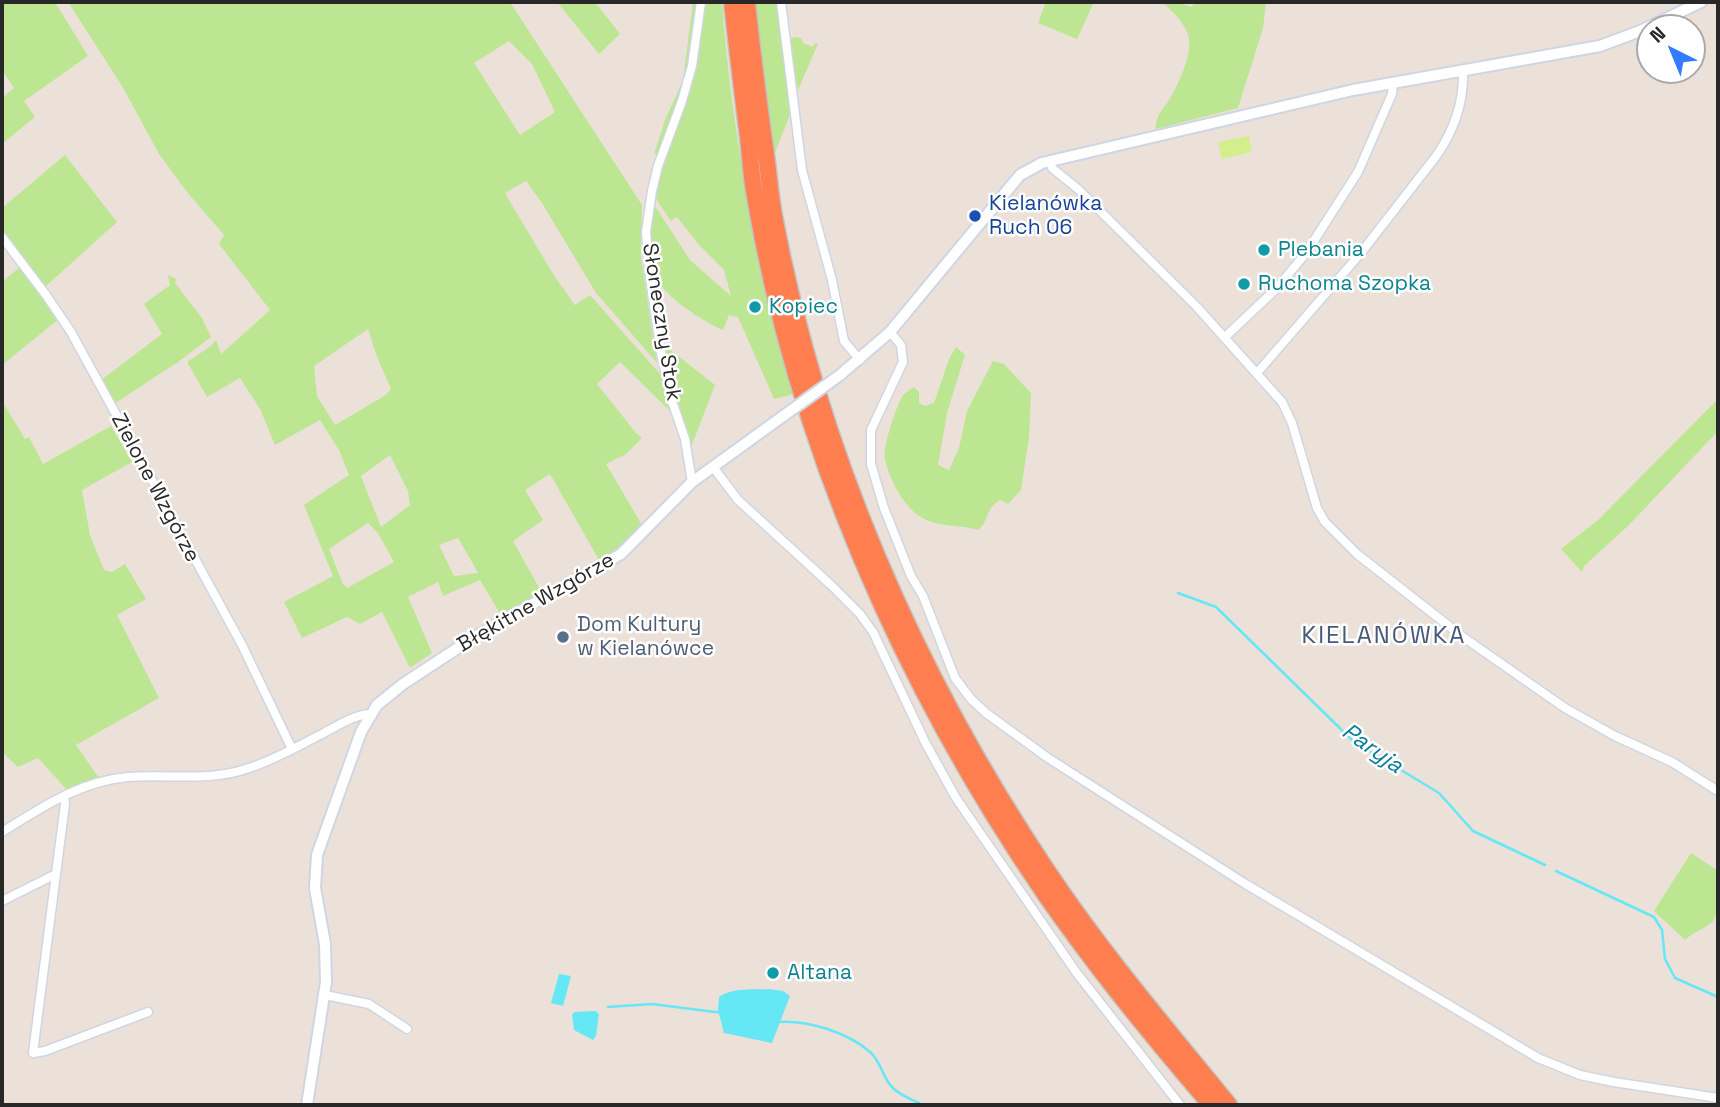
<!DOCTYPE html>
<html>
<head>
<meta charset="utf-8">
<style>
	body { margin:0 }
	#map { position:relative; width:1720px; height:1107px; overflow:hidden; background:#ece1d9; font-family:"Space Grotesk",sans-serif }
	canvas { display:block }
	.frame { position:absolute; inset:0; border:4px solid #282828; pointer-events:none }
	.north { position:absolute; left:1636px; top:14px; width:70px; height:70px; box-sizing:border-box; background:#fff; border:2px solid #a9a9a9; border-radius:50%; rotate:317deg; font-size:19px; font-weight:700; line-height:28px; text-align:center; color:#282828 }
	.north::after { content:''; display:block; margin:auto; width:24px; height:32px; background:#337bff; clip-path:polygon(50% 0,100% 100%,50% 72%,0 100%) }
</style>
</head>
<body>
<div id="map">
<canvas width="1720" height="1107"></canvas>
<div class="frame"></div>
<div class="north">N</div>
</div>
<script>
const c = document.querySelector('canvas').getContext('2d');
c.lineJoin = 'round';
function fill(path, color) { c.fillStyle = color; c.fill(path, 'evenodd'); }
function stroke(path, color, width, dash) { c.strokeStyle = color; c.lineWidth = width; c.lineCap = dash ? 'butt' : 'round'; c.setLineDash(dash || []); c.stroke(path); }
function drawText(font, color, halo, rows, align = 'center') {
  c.font = font + ' "Space Grotesk",sans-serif'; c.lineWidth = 5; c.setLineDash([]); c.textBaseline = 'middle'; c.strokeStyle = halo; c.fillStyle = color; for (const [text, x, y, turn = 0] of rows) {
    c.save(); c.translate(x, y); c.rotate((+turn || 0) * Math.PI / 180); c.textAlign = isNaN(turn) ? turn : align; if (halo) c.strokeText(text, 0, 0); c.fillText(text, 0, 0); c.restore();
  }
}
fill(new Path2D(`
	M2,2H55L88,56L24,101L35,117L2,144V98L14,88L2,70Z
	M68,2H510L642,205L641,257L657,363L596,293L542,203L526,181L505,193L553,274L575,305L590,295L661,375L672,413L620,362L597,384L636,433L642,438L626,454L606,464L642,525L622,547L599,560L550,474L525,490L543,520L513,541L542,593L501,615L480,580L443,596L438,582L408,597L432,653L410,668L382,612L360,624L347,617L302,638L284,602L333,576L304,505L349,475L339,450L320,420L275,445L260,409L240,378L207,397L187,362L211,346L216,340L221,354L270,310L219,244L224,235L187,192L159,154L122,86ZM509,41L532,64L555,112L520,135L474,63ZM368,329L377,357L391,389L386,395L335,425L317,396L314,366ZM390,455L408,491L410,505L381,527L361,476ZM368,523L378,533L394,562L347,588L343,584L329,549ZM458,538L476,569L478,573L454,576L439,545Z
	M557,2H595L620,34L599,54Z
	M693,2H697L686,79L659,154H654L665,120L683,80Z
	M703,2H722C732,135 757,266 794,394L774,399L738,317L729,315L723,330C700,320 654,291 650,264C647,244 650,222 653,203L690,260L731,296L724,270L699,245L677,217L671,221L654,196C670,129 699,72 703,2Z
	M753,2H777L793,107L772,160Z
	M1046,2H1094L1077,39L1038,23Z
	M1162,2H1177L1192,7L1194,2H1266L1263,28L1238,108L1156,129C1155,114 1165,108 1172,95C1180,80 1195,49 1187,32C1182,20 1171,10 1162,2Z
	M796,37L801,38L803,43L813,47L815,43L818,44L798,90L790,39Z
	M65,155L117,222L45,287L2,232V208Z
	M20,267L59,319L2,365V282Z
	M168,275L176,279L175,283L202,318L211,337L178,362L114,404L101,380L162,334L144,304L170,285Z
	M662,343L715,385L690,450Z
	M956,347L965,355L947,413L938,465L949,470L959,448L967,411L993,361L1004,364L1031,393L1029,437L1021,490L1008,504L1000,500C984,510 990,520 978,530C960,524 938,528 921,517C904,507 889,479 885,459C882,448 896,408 902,397C904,393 910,390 914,387L919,392V403L925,406L934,403L949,359Z
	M1718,399V431L1629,525L1584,566L1582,572L1561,549L1598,520Z
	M2,401L25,439L29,437L43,464L111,426L132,462L82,490L90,535L104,570L112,572L125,564L146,599L117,615L159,698L76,745L99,778L66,789L38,758L18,767L2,752Z
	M1691,853L1718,871C1718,885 1720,911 1713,921C1705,929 1693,932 1685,940L1654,911Z`), '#bde692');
fill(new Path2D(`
	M1249,136L1252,152L1222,159L1218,142Z`), '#d5ee8c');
fill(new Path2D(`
	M559,974L571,976L563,1006L551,1003Z
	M769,989L783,991L790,996L772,1043L724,1033L718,1010L719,997C733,987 753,990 769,989Z
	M595,1011L599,1014L596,1036L593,1040L574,1030L572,1014L575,1012Z`), '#65e7f5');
stroke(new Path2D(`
	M1178,593L1216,607L1353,741L1439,793L1473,831L1545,865
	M1556,871L1654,917L1662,930L1665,959L1675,978L1718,997
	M608,1007L652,1004L723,1013
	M778,1022C808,1020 847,1032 870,1052C882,1062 882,1079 894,1089C901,1096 914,1100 922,1105`), '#65e7f5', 2.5);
const minor = new Path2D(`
	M781,2L802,170L832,280L844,341L860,360
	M1050,161L1052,168L1078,189L1197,307L1282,402L1292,423L1317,508L1325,522L1357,554L1463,637L1565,708L1615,736L1672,762L1718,791
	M2,237L46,295L71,332L242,645L292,749
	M890,332L901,345L903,362L871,430V464L884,508L911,576L923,596L955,678L971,699L986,713L1048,758L1244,883L1538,1058L1580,1075L1614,1082L1718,1098
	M1225,337L1277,288L1306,253L1358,172L1392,94L1393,83
	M1257,373L1360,254L1437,155C1454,130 1464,101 1463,71
	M713,467L738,500L831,585L860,614L873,632L926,744L956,798L1076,972L1180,1105
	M692,482L685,439L672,401L661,353L649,270L646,232L652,191L658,166L682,101L692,66L701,2
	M64,796L65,804L33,1053L45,1051L148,1012
	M2,832C41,808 80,781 128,777C168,774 211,782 249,768C274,760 298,746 322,734C337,726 353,715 370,714
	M2,901L56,874
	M325,995L369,1004L407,1029`);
const tertiary = new Path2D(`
	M840,375L890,332L1020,175L1042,163L1353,90L1600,46L1640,31L1701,2
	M307,1105L326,982L325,944L315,888L317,855L361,732L377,705L403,684L473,638L621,554L692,482L786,414`);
const motorway = new Path2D(`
	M732,2C737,47 742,91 748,136C750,155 751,173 754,191C796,444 903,687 1047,897C1097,969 1154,1039 1211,1105
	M747,2C752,53 759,104 766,155C769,175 770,195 774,216C818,450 915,674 1048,872C1103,954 1167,1029 1229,1105`);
stroke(minor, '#ced6e3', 11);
stroke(tertiary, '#ced6e3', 14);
stroke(motorway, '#c3c3c3', 19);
stroke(minor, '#fff', 8);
stroke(tertiary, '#fff', 10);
stroke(motorway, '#ff7f51', 16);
const tertiaryBridge = new Path2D(`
	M786,414L840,375`);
stroke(tertiaryBridge, '#ced6e3', 14, []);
stroke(tertiaryBridge, '#fff', 10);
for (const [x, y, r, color] of [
	[975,216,7,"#1a4fb4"],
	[1264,250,7,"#0f9aa8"],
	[1244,284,7,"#0f9aa8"],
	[755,307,7,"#0f9aa8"],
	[563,637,7,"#5c6f8a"],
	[773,973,7,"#0f9aa8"]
]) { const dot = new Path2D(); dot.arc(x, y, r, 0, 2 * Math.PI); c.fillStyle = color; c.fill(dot); stroke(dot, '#fff', 2.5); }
drawText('21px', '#164399', '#fff', [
	["Kielanówka",989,204],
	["Ruch 06",989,228]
], 'left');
drawText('21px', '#0d838f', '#fff', [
	["Plebania",1278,250],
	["Ruchoma Szopka",1258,284],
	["Kopiec",769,307],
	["Altana",787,973]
], 'left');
drawText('21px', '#282828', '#fff', [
	["Słoneczny Stok",661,322,81],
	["Zielone Wzgórze",155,488,62],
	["Błękitne Wzgórze",536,603,-30]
]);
drawText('21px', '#4e5e75', '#fff', [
	["Dom Kultury",577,625],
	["w Kielanówce",577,649]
], 'left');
drawText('italic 23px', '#077e98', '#fff', [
	["Paryja",1372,749,35]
]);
c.letterSpacing = '2px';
drawText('24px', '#47597b', '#fff', [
	["KIELANÓWKA",1384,636]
]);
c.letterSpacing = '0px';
</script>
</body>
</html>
